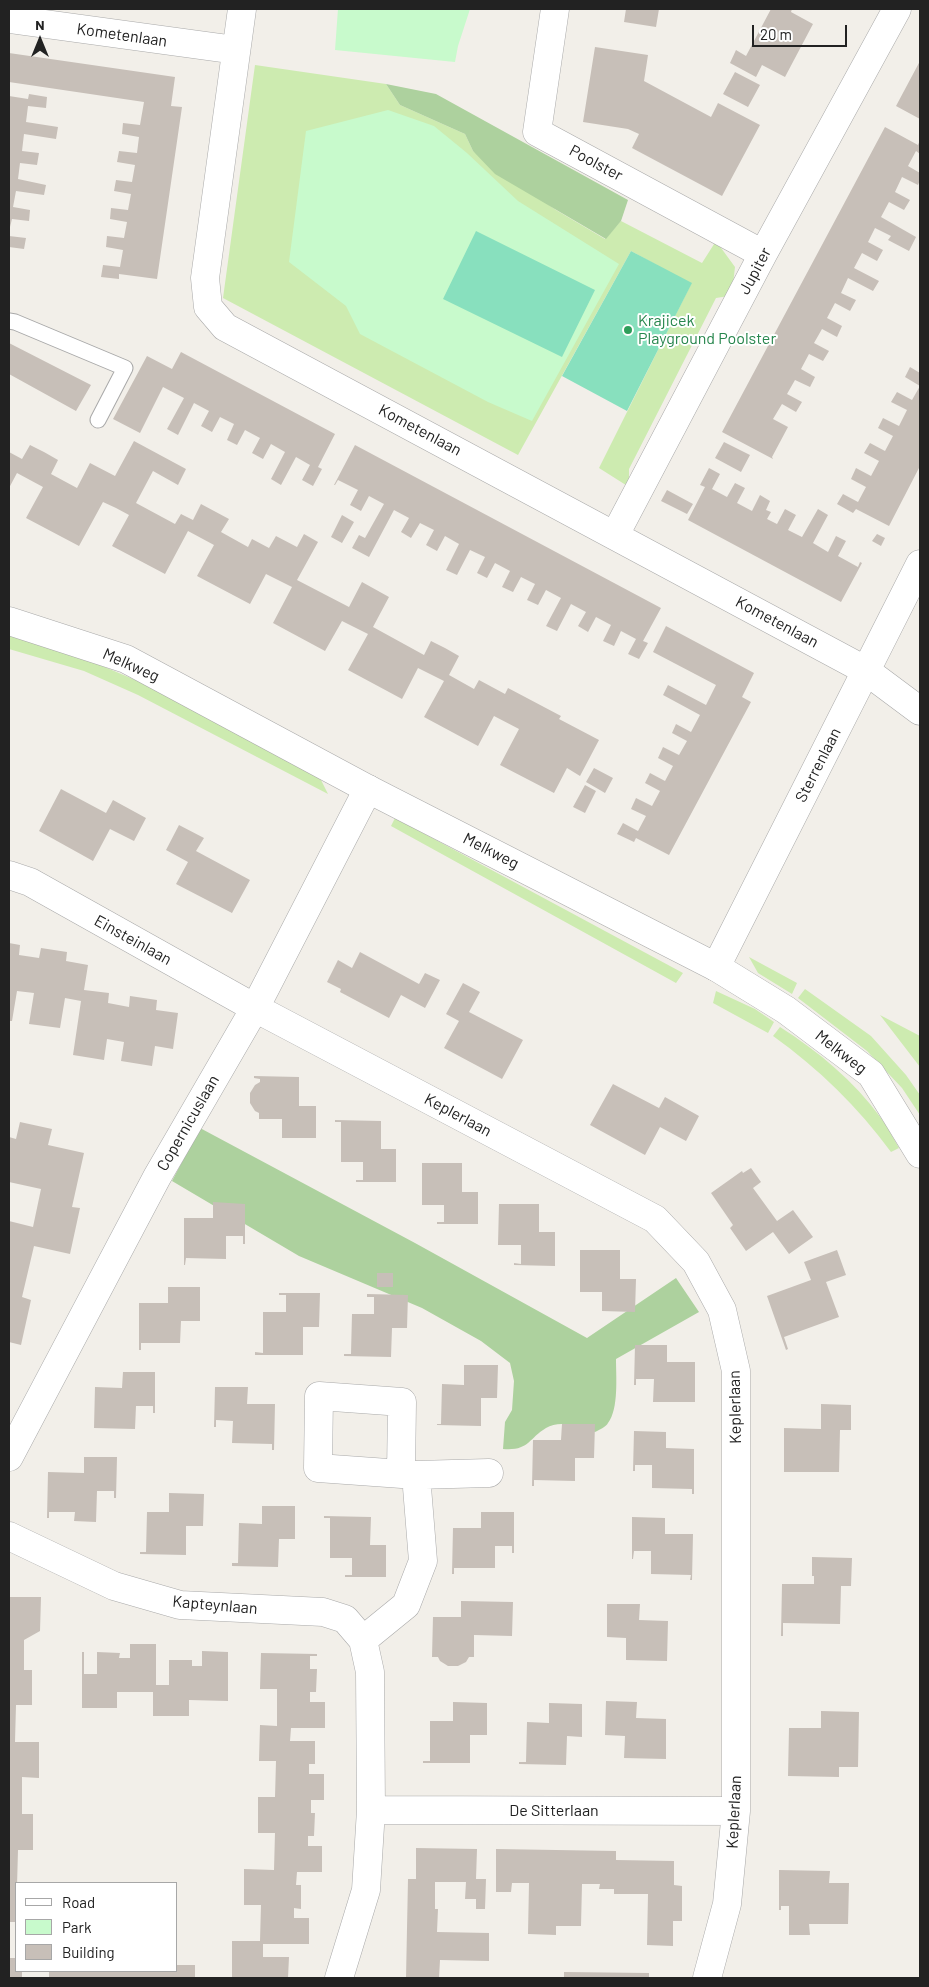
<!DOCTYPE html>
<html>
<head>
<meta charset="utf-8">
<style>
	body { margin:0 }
	#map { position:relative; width:929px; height:1987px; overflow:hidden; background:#f2efe9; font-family:Barlow,sans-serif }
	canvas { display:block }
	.frame { position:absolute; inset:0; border:10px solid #222; pointer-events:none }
	.legend { position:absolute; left:15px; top:1882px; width:162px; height:90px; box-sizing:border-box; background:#fff; border:1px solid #a7a7a7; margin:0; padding:6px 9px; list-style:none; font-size:15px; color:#222 }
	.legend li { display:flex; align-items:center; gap:10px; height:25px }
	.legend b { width:25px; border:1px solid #a7a7a7 }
	.north { position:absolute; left:15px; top:15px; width:50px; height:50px; -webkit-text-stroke:4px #fff; paint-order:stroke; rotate:0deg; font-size:14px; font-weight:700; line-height:20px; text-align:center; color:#222 }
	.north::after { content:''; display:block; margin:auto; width:18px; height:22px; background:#222; clip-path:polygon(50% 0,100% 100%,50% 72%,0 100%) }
	.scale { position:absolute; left:752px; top:25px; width:95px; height:22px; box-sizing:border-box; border:2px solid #222; border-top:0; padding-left:6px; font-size:15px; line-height:18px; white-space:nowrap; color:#222; -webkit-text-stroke:4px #fff; paint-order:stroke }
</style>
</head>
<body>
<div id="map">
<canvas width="929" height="1987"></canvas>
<div class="frame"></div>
<ul class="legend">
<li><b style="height:6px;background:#fff"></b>Road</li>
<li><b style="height:14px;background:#c8facc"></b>Park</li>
<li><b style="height:14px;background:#c7bfb8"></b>Building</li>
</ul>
<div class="north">N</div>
<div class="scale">20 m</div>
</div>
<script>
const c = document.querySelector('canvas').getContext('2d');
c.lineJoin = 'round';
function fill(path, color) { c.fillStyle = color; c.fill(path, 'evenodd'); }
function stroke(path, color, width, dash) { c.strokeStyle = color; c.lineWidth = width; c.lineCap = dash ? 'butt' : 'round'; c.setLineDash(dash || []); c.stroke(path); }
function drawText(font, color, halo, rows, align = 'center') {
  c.font = font + ' Barlow,sans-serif'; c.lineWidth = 4; c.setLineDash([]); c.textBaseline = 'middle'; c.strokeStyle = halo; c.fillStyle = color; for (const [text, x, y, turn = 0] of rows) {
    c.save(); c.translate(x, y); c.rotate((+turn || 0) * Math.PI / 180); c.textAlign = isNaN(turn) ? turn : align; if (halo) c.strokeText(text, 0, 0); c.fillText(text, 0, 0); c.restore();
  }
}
fill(new Path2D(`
	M255,65L386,84L400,105L465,134L473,151L556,210L605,239L621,221L702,263L716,241L735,267L733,284L729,296L716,298L629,469V487L599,468L691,284L631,251L518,455L223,298Z
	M9,635L93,662L147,685L320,778L328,794L138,695L84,671L9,649Z
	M395,818L683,973L676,983L391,826Z
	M749,957L797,983L792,994L758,973Z
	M805,989L871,1036L906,1075L920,1095V1115L902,1088L867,1051L798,998Z
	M716,991L755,1009L774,1022L768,1033L713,1003Z
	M880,1015L920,1036V1067Z
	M780,1027C818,1051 854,1081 881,1118C888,1127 893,1138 899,1148L891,1152C858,1107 819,1069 773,1036Z`), '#cdebb0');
fill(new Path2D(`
	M386,84L436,94L628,200L621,221L606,239L495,174L473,151L465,134L400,105Z
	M200,1128L415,1243L587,1338L676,1278L699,1312L616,1359C616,1376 619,1409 608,1423C606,1427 599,1430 595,1432C581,1427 560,1419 546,1428C528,1439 529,1451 503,1449L505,1422L512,1410L514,1381L510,1363L481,1341L422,1308L299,1256L172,1181Z`), '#add19e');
fill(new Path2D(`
	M338,9H470L458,46L455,62L335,50Z
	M388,110L434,126L467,153L518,201L619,264L532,421L488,402L360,334L346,306L289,262L306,131Z`), '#c8facc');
fill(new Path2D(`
	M476,231L595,290L562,357L443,299Z
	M631,251L692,283L627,411L562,376Z`), '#88e0be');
fill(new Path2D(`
	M626,9H659L656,27L624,22Z
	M771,9H792L791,12L813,24L785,77L762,65L756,77L730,63L736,50L746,56Z
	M595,47L648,55L644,81L711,117L718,103L760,125L722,196L632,148L639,134L628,129L583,122Z
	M9,53L175,77L171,106L182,107L157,279L119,274V279L101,277L103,265L120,267L123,250L106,247L107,236L124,238L127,222L110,219L111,208L128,210L131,194L114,191L116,180L132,182L135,165L117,162L119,151L137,153L139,137L122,134L123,123L140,125L144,102L9,82Z
	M920,61V119L896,106Z
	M735,72L760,85L748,107L723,94Z
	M29,94L47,97L46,108L28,106L26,122L58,127L56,139L24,134L22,151L39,153L37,165L20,163L18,179L46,185L44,195L16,191L13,207L30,210L29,221L12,219L9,231V96L28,99Z
	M885,127L918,145L920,140V154L916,151L908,166L920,173V180L918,185L902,177L895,192L910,200L904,210L889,202L881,217L916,237L909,251L888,240L891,236L875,228L868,242L883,250L877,261L862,253L854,268L879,281L873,291L848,278L841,293L856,300L850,311L835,303L827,318L842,326L837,337L822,329L814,343L829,351L823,361L809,354L801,369L815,377L810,387L795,380L787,394L802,402L796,412L782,404L773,419L788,427L772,457L773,459L722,432Z
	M9,236L26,238L24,249L9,247Z
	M9,343L91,385L76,411L9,374Z
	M181,352L335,434L318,467L322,469L313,486L302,480L310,465L296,457L281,485L271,479L285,452L271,444L263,459L252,453L260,438L245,430L237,445L227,440L234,424L220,417L212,432L201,426L209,411L194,403L178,435L167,429L184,398L163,387L140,433L113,419L147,356L172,369Z
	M910,367L920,373V466L889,526L856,509L853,513L837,504L843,494L858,502L866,487L851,479L856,468L871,476L879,461L864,453L870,443L885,451L893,436L878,428L883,418L899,426L907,410L891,402L897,392L912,400L920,386L905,377Z
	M134,441L186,469L178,485L153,471L136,503L175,524L181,514L193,520L201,504L229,519L221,532L248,547L252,539L269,548L276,536L297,547L304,534L318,542L297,580L349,607L362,582L389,597L373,627L424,655L431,641L445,648L459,656L449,675L474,689L479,680L505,694L508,688L561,716L559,719L599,740L580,776L567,768L554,793L500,765L519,729L494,716L478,746L424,717L444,681L418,668L402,699L348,670L368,634L342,621L325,651L273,623L292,587L266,574L250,604L197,576L214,545L188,531L165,574L112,546L129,515L116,508L103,502L79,546L26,518L43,487L17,473L9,488V452L22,459L30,445L44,452L58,460L51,474L77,488L90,463L115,476Z
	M724,442L750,455L741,472L715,458Z
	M355,445L661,608L643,641L648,643L639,659L628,654L636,639L621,631L614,646L603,641L611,625L596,617L588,632L578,626L586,612L571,604L557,631L546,626L561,598L546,590L538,605L527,600L535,584L521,577L513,592L502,587L510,571L495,563L487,578L477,573L485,557L470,550L457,575L446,570L459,544L445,536L437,551L426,545L434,530L420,523L411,538L401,532L409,518L394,510L369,557L352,548L359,535L365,538L384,504L369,496L361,511L350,505L358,490L338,480L335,485H334Z
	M709,468L720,474L712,489L727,497L735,483L745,488L737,503L752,511L760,495L770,501L766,510L771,512L767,519L777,524L785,509L796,515L788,530L802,537L818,509L828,515L813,543L828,552L836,536L846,541L838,556L858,567L860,562L862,563L841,602L688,520L705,487L700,485Z
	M667,490L693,504L687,514L661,501Z
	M342,515L354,522L342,543L331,537Z
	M877,534L885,538L881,546L872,541Z
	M666,626L754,673L742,697L751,702L669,855L636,838L634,842L617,834L623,823L638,831L646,816L631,809L636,798L652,806L660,791L645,783L650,773L665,781L673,766L658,758L663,747L679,755L687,741L672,733L676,724L691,732L700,715L663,695L668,685L706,705L716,685L653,652Z
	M594,768L613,778L605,793L586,782Z
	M585,785L596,791L585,813L573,807Z
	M61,789L106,813L113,800L146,818L134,841L110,829L93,861L39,831Z
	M179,825L204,838L196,851L250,880L232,913L176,884L188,862L166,850Z
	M9,943L20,945L19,955L39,958L41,948L67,952L66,961L88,965L84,990L109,993L108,1003L129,1007L130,996L157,1000L156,1010L178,1013L173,1049L155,1046L152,1066L121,1061L124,1042L107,1039L104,1060L73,1055L81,1001L65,998L60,1028L29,1024L34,993L17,991L12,1021H9Z
	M360,952L419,984L425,973L440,980L425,1008L401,995L389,1018L340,992L341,989L327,982L338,960L352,968Z
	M463,983L480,992L469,1012L523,1040L502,1079L444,1048L459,1021L446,1014Z
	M254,1076L299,1077V1106H316V1138H282V1119H259V1113L255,1111L250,1103V1093L255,1085L260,1082V1079L254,1078Z
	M613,1084L659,1108L665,1097L699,1116L686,1141L660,1127L645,1155L590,1125Z
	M335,1120L381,1121V1149H396V1182H356V1180H363V1162H341V1122H335Z
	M20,1122L52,1129L48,1145L84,1153L72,1207L80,1208L70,1254L34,1246L22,1297L31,1300L21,1345L9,1342V1221L33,1227L41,1189L9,1182V1137L16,1139Z
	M422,1163H462V1192H478V1224H437V1222H444V1205H422Z
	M751,1168L761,1182L753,1188L777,1221L793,1210L813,1237L789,1254L773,1232L746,1251L730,1228L733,1225L711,1193L742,1171L743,1173Z
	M213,1202L245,1204V1244H243V1236H226V1259L186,1258L185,1265H184V1218H213Z
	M499,1204H539V1232H555V1266L514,1265V1263L521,1264V1245H498Z
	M580,1250H620V1279H636L635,1312L602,1311V1292H580Z
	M837,1250L846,1275L826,1282L839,1317L784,1337L788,1349L786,1350L767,1296L811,1280L804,1262Z
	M377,1273H393V1287H377Z
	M168,1287H200V1321H181L180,1343H141V1350H139V1303H168Z
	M279,1293H320L319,1327H303V1355H255V1352L263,1353V1312H286V1295H279Z
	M367,1294L408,1295L407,1328H392L391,1357L344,1356V1354H351L352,1314H374V1297H367Z
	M635,1345H667V1362H695V1402H653L654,1379H636V1385H634Z
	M464,1365H498L497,1398H481V1426L437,1425V1424H441L442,1384L464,1385Z
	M123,1372H155V1413H153V1406H136L135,1429L94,1428L95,1387L122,1388Z
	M215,1387H248L247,1404H275L274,1450H272V1444L232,1443L233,1421L216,1420V1427H214Z
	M821,1404L851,1405V1430H840L839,1472H784V1428L821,1429Z
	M562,1424H595L594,1458H575V1481L534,1480V1486H532L533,1440H561Z
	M634,1431L666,1432V1448L694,1449V1494H692V1489L652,1488V1465H635V1471H633Z
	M84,1457H117L116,1498H114V1491H97L96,1522L74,1521L75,1512H49V1518H47L48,1472L84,1473Z
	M169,1493L204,1494L203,1526H186V1555L140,1554V1552H146L147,1512H169Z
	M262,1506H295V1539H279L278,1567L232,1566V1563H238L239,1523L262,1524Z
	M481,1512H514V1553H512V1546H495V1568H454V1574H452L453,1528H481Z
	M324,1516L371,1517L370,1545H386V1577H345V1575H352V1558H330V1518H324Z
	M632,1517L665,1518V1534H693L692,1580H690L691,1575L651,1574V1551H634L633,1559H632Z
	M812,1557L852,1558L851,1586H841L840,1624L783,1623V1636H781L782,1584H814V1576H812Z
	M9,1597H41L40,1631L24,1640V1670H32V1705H16L15,1742H39V1778L22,1777V1814H33V1850H18L16,1922H9Z
	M461,1601L513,1602L512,1636L474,1635V1657H469L466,1662L458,1666H448L440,1661L438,1657H432L433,1617H461Z
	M607,1604H640L639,1620L668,1621L667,1661L626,1660V1638L607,1637Z
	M130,1644H156V1685H169V1660H192V1666H202V1651L228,1652V1701L189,1700V1716H153V1692H117V1708H82V1652H84V1674H97V1652L120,1653L119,1658H130Z
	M261,1653L317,1654V1656H310V1669H317L316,1692H310V1702H325V1728H291L290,1741H315V1764H309V1774H324V1800H311V1813H315L314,1836H308V1846H322V1872H297L296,1885H301V1909L294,1908V1918H309V1944H263V1957H289L288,1978L232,1977V1941H260L261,1905H244V1869L274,1870L275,1833H258V1797H275L276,1761H259L260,1725L277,1726V1689H260Z
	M606,1701L637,1702L636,1718L666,1719V1759L624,1758L625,1736L605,1735Z
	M453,1702L487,1703V1735H470V1763H423V1761H430V1721H453Z
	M549,1703L582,1704V1737L567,1736L566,1765L519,1764V1762H526L527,1722L549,1723Z
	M821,1711L859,1712L858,1767H839V1777L788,1776L789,1728H821Z
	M416,1848L477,1849L476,1879H486L485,1909H476V1899H465L466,1882H435V1909H438L437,1932L489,1933V1961L440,1960L439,1978H406L408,1879H416Z
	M496,1849L616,1851V1860L674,1861V1885L682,1886V1921H673V1946L647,1945L648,1894H614V1889H599L600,1884H582L581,1926H556V1935L528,1934L529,1883H512L511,1892H496Z
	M779,1870L830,1871L829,1883H849L848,1924H809L810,1935H789V1906H781V1910H779Z
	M9,1958H16V1971H22V1978H9Z
	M176,1965H195V1978H49V1971H176Z
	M564,1972L649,1973V1978H564Z`), '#c7bfb8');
const service = new Path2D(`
	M9,321L15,322L125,368L98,420`);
const minor = new Path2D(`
	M242,9L205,278L208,307L225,327L865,670L920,711
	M555,9L537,132L763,254
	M9,19L236,50
	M615,535L763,254L897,9
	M9,875L30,882L255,1008L655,1219L696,1262L722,1310L736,1371V1811L727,1904L707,1978
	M716,967L920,564
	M9,1457L157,1177L255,1008L368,789
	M416,1475L489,1473
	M9,1536L114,1586L180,1605L323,1612L345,1619L363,1640L370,1672L371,1810L366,1890L339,1978
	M363,1640L406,1605L423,1561L416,1475L318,1468L319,1396L402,1402L401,1474
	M371,1810L736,1811`);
const tertiary = new Path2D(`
	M9,621L126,659L368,789L716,967L786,1010L871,1074L920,1154`);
stroke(service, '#a9a9a9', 17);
stroke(minor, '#a9a9a9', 29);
stroke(tertiary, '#a9a9a9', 29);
stroke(service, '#fff', 15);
stroke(minor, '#fff', 28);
stroke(tertiary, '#fff', 28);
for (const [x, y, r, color] of [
	[628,330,5,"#2e9e5b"]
]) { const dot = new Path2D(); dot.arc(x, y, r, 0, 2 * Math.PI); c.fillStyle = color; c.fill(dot); stroke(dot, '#fff', 2); }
drawText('16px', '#222', '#fff', [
	["Kometenlaan",122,35,8],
	["Poolster",596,163,28],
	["Jupiter",755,271,-62],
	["Kometenlaan",420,430,28],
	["Kometenlaan",777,622,28],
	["Melkweg",131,665,24],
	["Sterrenlaan",818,765,-63],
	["Melkweg",491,851,27],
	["Einsteinlaan",133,940,29],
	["Melkweg",841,1052,38],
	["Keplerlaan",458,1115,28],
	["Copernicuslaan",188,1123,-60],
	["Keplerlaan",735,1407,-91],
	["Kapteynlaan",215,1605,5],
	["De Sitterlaan",554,1811],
	["Keplerlaan",734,1812,-87]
]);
drawText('16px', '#27864d', '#fff', [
	["Krajicek",638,321],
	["Playground Poolster",638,339]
], 'left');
</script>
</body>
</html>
